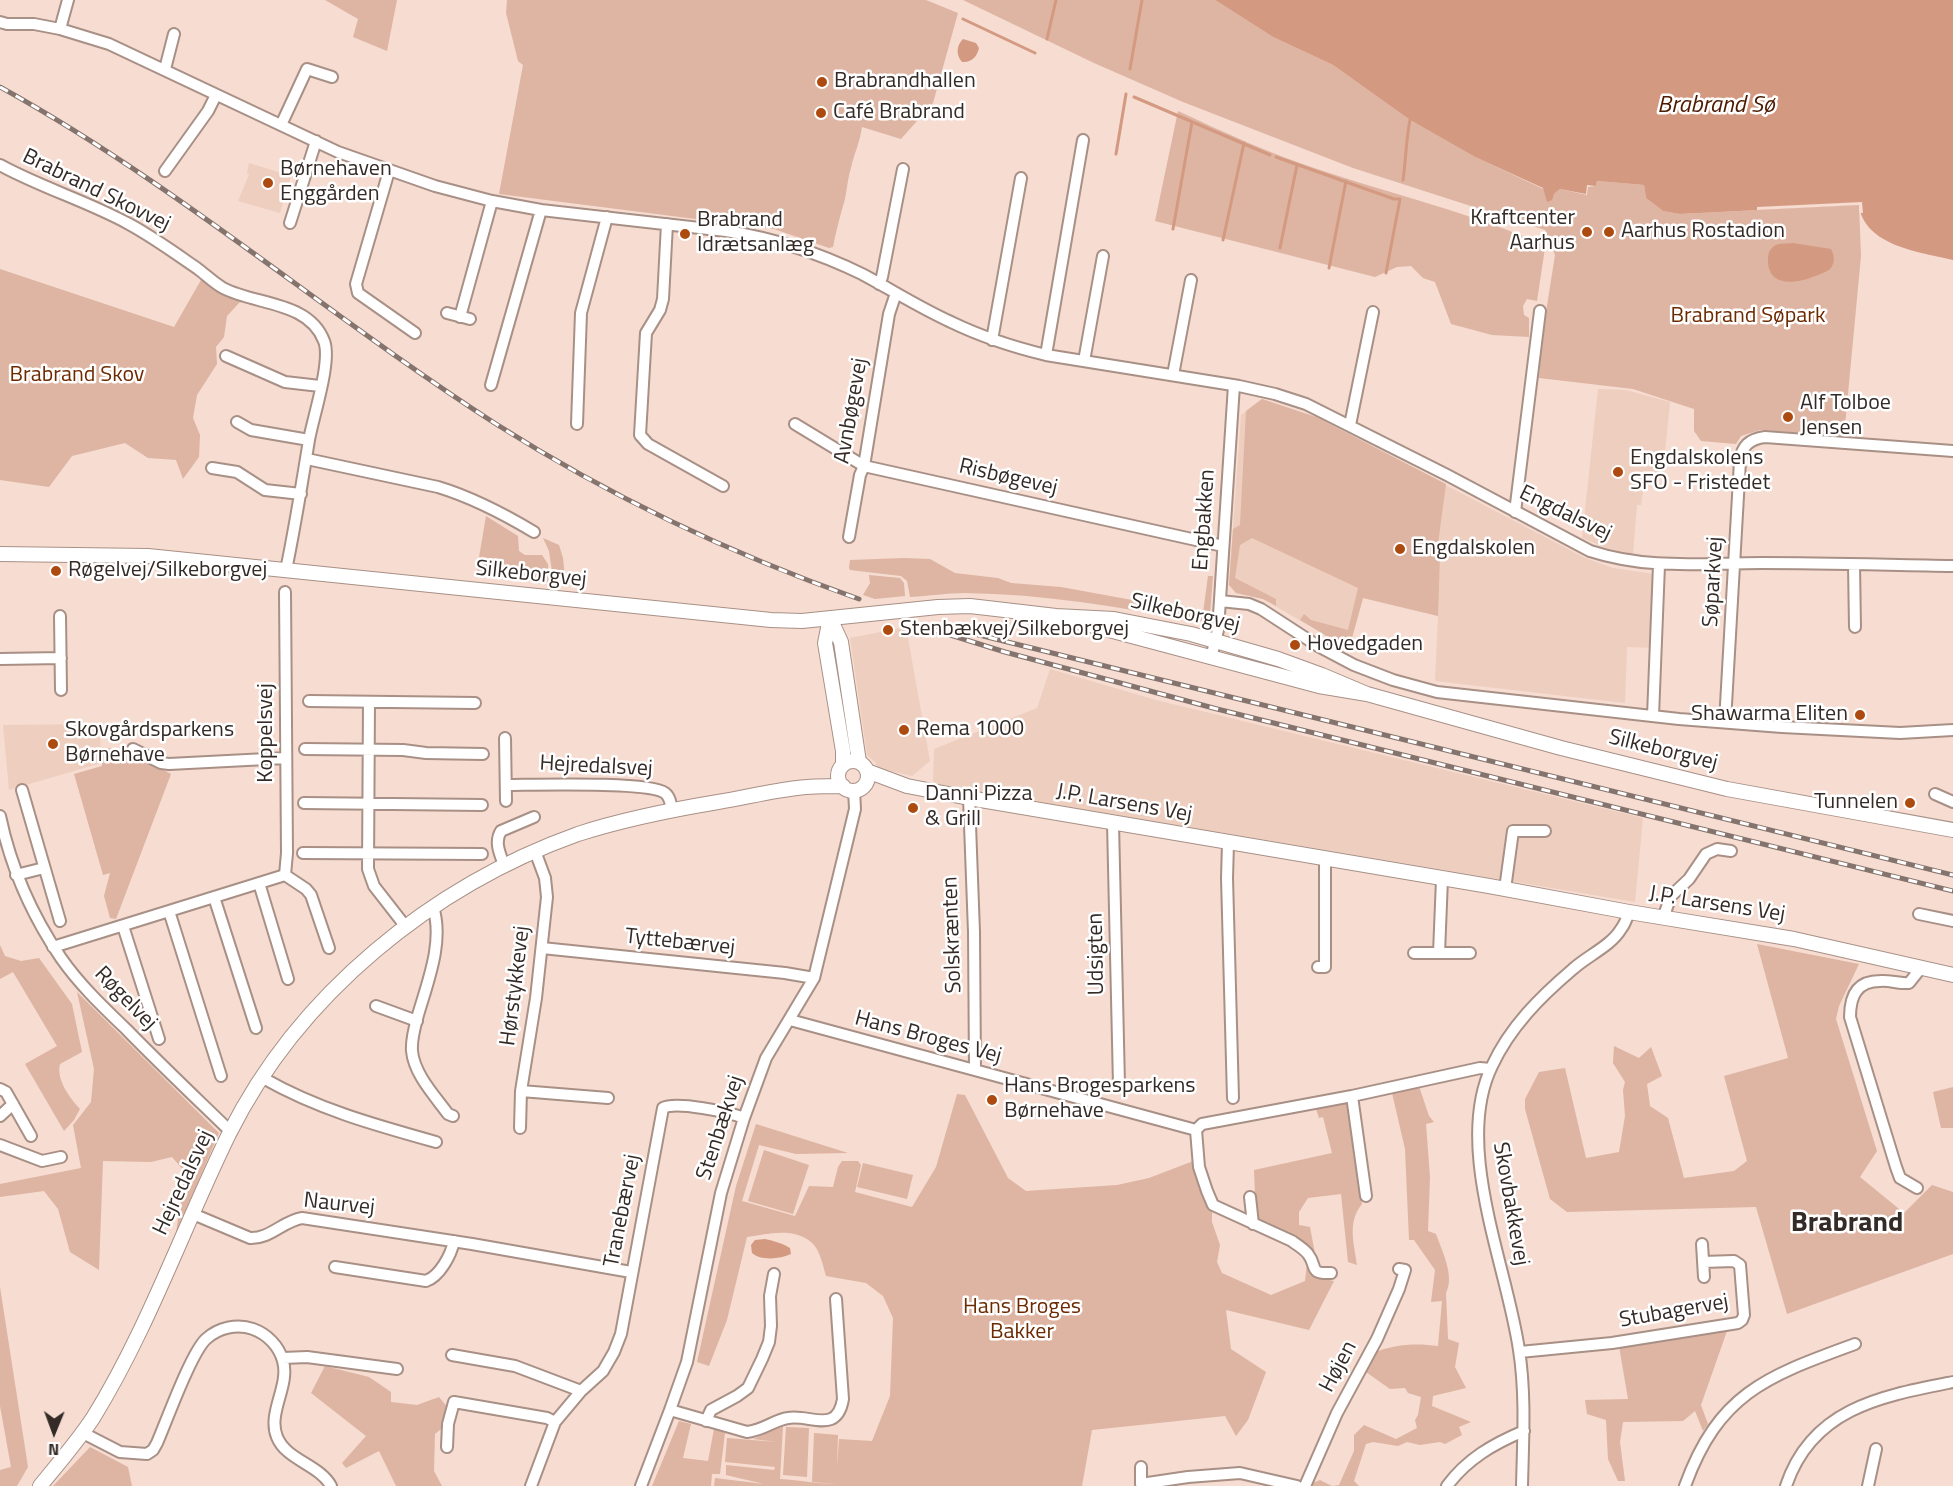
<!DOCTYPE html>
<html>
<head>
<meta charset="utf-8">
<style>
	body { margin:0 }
	#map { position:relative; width:1953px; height:1486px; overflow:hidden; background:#f6dcd1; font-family:"Titillium Web",sans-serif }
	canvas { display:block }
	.north { position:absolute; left:24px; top:1402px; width:60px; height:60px; -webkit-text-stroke:4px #fff; paint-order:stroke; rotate:181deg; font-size:16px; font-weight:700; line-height:24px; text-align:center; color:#342a26 }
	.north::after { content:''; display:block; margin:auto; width:21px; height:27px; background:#342a26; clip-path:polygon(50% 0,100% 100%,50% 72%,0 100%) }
</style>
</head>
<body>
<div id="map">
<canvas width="1953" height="1486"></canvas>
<div class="north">N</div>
</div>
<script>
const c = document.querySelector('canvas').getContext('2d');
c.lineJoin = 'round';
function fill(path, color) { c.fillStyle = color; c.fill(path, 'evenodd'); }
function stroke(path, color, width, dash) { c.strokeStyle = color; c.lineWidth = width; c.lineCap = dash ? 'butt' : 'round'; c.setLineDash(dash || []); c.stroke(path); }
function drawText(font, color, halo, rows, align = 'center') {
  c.font = font + ' "Titillium Web",sans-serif'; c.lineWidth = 5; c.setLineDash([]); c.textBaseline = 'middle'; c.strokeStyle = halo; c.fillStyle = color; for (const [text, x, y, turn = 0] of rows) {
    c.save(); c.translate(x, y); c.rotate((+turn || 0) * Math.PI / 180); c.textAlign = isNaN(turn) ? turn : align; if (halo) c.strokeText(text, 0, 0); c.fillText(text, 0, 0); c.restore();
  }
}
fill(new Path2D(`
	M249,163L291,176L280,213L238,201L248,177L249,174L247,173Z
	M1598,389L1626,390L1670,402L1663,473L1646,472L1641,505H1637L1633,554L1607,548L1582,538Z
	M1262,399L1316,417L1585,558L1613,568L1661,575L1657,648L1627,647L1625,703L1435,681L1438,616L1363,598L1352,638L1308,625L1263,599L1236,593L1229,585L1241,415Z
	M906,627L930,761L912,776L878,768L875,762L867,755L850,638Z
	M1050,669L1156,700L1643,818L1635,902L933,784L934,749L1037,708Z
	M100,724L101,763L9,790L3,725Z`), '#eecebf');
fill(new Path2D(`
	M325,0H397L387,51L353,37L358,19Z
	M507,0H926L958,13L933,103L901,139L862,127C860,142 854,154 851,168C847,180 847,194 843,206C839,220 836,232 833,247L829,248L774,229L499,194L523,65L518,61L506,13Z
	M963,0H1215L1273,37L1333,65L1410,120L1475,157L1554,194L1560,189L1587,195L1588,187L1596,186L1597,181L1644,185L1646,198L1663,211L1680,214L1859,205L1861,256L1844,436L1760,430L1741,436L1736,444L1701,441L1694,431V409L1633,389L1539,378L1541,344L1555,255L1545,230L1353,168L1183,102L1094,63Z
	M1178,111C1223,132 1269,153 1317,169C1391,194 1469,212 1541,244L1545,248L1537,301L1527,299L1523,306L1524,315L1529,318V337L1492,335L1451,324L1435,282L1423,278L1411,266L1397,267L1375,277L1155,221Z
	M0,269L174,327L201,280L240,302L227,316L224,337L216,347L217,364L197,395L193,418L200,435L199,457L183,479L176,460L148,458L125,443L72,456L49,487L0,480Z
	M1262,399L1316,417L1446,484L1437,551L1440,554L1438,616L1363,598L1352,638L1338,643L1300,620L1304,614L1311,620L1348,630L1358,588L1252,538L1240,545L1235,578L1276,599V606L1263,599L1236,593L1229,585L1233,529L1240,525L1246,411Z
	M486,516L518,536L519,551L525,555H542L548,564L549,583L476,575Z
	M543,538L559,545L563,558L566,586L554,585L549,551Z
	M904,558L930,559L955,573L998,578L1011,583L1061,587L1203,613L1208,576H1213L1210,615L1206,620L1198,622C1121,607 1044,594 965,593C947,593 929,596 910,597L907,581L901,576L850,570L849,568L850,560Z
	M869,575L900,578L904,583L905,596L875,599L863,595L870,583Z
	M102,747L128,751L171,774L116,919L110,918L104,896L110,873L103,875L74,774L102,766Z
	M1757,944L1859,964L1839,1006L1836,1019L1877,1151L1860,1177L1904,1213L1932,1185L1953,1192V1254L1787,1314L1756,1207L1567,1212L1550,1199L1525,1109V1099L1539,1072L1565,1068L1586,1158L1619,1152L1625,1116L1623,1090L1625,1082L1613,1063L1614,1046L1639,1058L1651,1047L1662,1076L1647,1084L1650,1106L1668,1118L1684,1178L1734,1171L1747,1161L1724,1076L1788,1058Z
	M0,945L5,956L21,961L39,958L72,1004L82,1052L60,1064C56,1080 70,1098 80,1109L74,1120L64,1131L25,1064L57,1046L13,972L0,979Z
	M77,992L219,1133L176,1233L185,1172L172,1157L151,1162L103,1161L99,1270L70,1252L58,1209L44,1191L0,1197V1184L81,1168L73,1125L91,1102L94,1069Z
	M1419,1086L1429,1116L1434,1122L1426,1124L1430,1177L1428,1231L1436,1234C1442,1251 1455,1276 1446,1293L1448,1339L1459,1343L1455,1367L1466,1388L1433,1396L1432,1406L1471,1422L1459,1427L1462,1435L1445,1444L1440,1442L1420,1445L1407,1442L1398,1446L1373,1442L1366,1444L1354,1481L1359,1486H1312L1313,1483L1320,1480L1332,1486L1339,1485L1354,1451V1435L1364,1425L1396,1439L1417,1428L1415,1420L1418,1415L1421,1397L1408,1393L1405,1388L1390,1389L1366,1372L1373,1353C1395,1344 1416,1343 1438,1346L1442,1301L1431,1302L1435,1270L1414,1240H1409L1405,1149L1392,1093Z
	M1953,1087V1128H1941L1933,1092Z
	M957,1094L965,1095L1008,1178L1026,1191L1117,1185L1149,1178L1196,1160L1212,1207V1222L1220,1245L1217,1262L1222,1273L1271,1295L1305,1281L1307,1263L1315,1277L1334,1281L1309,1330L1226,1310L1231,1349L1266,1372L1248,1420L1236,1436L1225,1416L1092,1430L1082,1486H714L715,1478L764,1484L726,1475V1465L774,1470L775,1467L725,1462L727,1438L777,1442L753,1439L783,1426L780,1479C800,1480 817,1484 836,1484L812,1482L814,1433L838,1435L837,1468L839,1439L872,1441L890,1396L893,1318L883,1296L866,1283L826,1276C823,1266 820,1249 811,1242C793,1227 768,1234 747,1237L727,1320L709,1366L697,1362L736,1186L756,1124L848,1153L796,1154L759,1145L742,1201L795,1216L809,1186L833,1187L838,1167L842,1161H858L861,1165L855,1192L912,1207L936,1167Z
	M1344,1102L1350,1107L1362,1204C1347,1222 1354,1243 1357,1265L1348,1262L1341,1194L1308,1198L1299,1212V1225L1310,1227L1315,1254L1256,1222L1254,1170L1332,1153L1323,1117L1319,1118L1315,1106Z
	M764,1150L809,1165L793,1214L748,1201Z
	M863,1163L913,1175L907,1199L857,1187Z
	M0,1287L28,1467L17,1486H0V1470L11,1467L0,1406Z
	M1727,1331L1701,1405L1708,1424L1703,1431L1695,1411L1683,1421L1623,1422L1620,1442L1625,1481H1618L1608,1459L1606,1420L1587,1414L1585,1400L1628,1399L1619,1346Z
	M325,1366L369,1377L391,1392V1402L417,1405L439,1397L448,1408L446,1425L435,1434L434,1471L442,1486H396L379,1451L346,1468L342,1463L366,1436L311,1393Z
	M679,1421L691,1424L683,1458L708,1461L714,1429L725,1433L720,1474H712L711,1486H652Z
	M786,1427L809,1428L807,1477L783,1475Z
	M90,1447L128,1467L132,1486H53Z`), '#deb4a2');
fill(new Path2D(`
	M1215,0H1953V260C1920,252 1864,246 1859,205L1680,214L1663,211L1646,198L1644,185L1597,181L1596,186L1587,185L1586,194L1560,189L1554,194L1552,200L1547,202L1543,188L1475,157L1410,120L1333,65L1273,37Z
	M963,39L976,43L979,48C977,57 971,63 962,62C956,55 956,46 963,39Z
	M1793,243L1831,249C1835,256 1835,265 1829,270C1822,274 1814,276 1807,279C1790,284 1769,284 1768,262C1768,258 1768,252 1771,249C1776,242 1786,244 1793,243Z
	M765,1239C774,1241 782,1243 790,1248L791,1254C780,1259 761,1261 752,1253L751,1245L755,1240Z`), '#d39a81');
fill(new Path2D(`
	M1862,202L1863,213H1859V205L1757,210V207Z`), '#f6dcd1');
stroke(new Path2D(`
	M963,19L1035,53
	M1047,39L1056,0
	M1130,69L1142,0
	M1134,97L1270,155
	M1116,154L1126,94
	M1276,157L1394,199H1400L1386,273
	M1403,180C1406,159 1406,139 1410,120
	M1173,229L1192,122
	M1223,240L1244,143
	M1280,248L1297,165
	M1329,268L1346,181`), '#d39a81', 3);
const street = new Path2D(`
	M0,22L7,24H34L60,29L109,44L338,152L435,186L492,201L541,210L726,231C773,238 819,253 862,274C892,290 920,308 951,322C982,337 1013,347 1046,355L1239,386L1275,394L1306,404L1447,475L1590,551C1649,570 1701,563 1762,563C1825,563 1889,565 1953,566
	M60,29L68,0
	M165,69L174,34
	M281,125L307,69L332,77
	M0,165C42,188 87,201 129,224C153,237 175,253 198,269C206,275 214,283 223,288C255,305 309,301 324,341C332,361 313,417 309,440C302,483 295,527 286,570
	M165,171L208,111L216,95
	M389,171L356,284L358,293L415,333
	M290,223L316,141
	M667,224L663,299L660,310L646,333L640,435L648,444L723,486
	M879,284L882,277L903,169
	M447,313L470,319
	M460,317L492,201
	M992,340L1021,178
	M1046,355L1083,140
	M226,356L285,382L320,386
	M1084,361L1103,256
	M1173,375L1191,280
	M491,385L541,210
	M237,422L251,430L309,440
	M577,424L581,313L607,217
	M795,424L864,466L1223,546
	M1350,425L1373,312
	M307,459L438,487C471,497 504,514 534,532
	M212,468L237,472L265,490L301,494
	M1515,512L1540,311
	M849,537L860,475L864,466L889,314L896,293
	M1854,565L1855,627
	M285,592L287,853L285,875
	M1220,601L1249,604L1261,609L1318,646L1354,665L1393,680L1437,692L1679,719L1782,727L1900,733L1953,730
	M60,616L61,690
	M1211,658L1218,630L1234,385
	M0,659L61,658
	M309,701L475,703
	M369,702L368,869L374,886L406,927
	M1653,716L1659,565
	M1725,722L1740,461C1742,446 1749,439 1765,437L1953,451
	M505,738L506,801
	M133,749L161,763L169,764L286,758
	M305,749L403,750L426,753L483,754
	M506,785C533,785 649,781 665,793C670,797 671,804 672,810
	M22,790L60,921
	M1935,794L1953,802
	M969,798L974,932L975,1070
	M304,803L482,805
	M0,816C11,868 31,914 61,958C79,984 103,1007 126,1029C160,1064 196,1098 231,1132
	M1113,823L1119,1085
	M1228,843L1227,878L1233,1098
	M303,853L482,854
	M504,865C500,854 494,842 501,831L534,817
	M16,875L44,868
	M259,883L288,979
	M1505,889L1513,831H1545
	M214,897L256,1028
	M433,907C444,941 428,981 418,1015C415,1026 411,1039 412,1051C414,1074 435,1096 448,1114L453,1116
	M169,911L221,1076
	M1919,914L1953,921
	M1663,918L1671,896L1689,879L1706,854L1717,849L1731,851
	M123,926L159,1039
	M53,947L285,875L306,889L311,895L329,948
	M542,948L785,973L814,978
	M1414,953H1470
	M1439,953L1442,879
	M1318,967H1325V859
	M376,1006L417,1021
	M790,1020L1196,1130
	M263,1078C317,1109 375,1125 436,1142
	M0,1089L6,1092L31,1136
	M521,1091L608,1098
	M1352,1096L1366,1196
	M0,1116L13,1104
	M520,1128L521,1091L536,998L547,897L545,878L535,851
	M1196,1130L1202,1124L1352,1096L1480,1068L1490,1069
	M1196,1130L1199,1167L1207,1191L1213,1205L1292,1241C1297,1245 1303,1248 1308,1254C1318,1267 1308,1274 1331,1273
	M0,1145L42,1161L61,1157
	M1917,1188L1900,1178L1896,1167L1850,1017C1850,996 1857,981 1880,981C1890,980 1899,984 1909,983L1921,968
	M1250,1197L1253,1224
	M193,1214L250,1238C270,1239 283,1221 302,1218L472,1244L631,1272
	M1702,1244L1704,1277
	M335,1267L426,1281C440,1276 451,1255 454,1241
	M1520,1352L1612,1343L1738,1323L1742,1320L1744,1315L1740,1265L1734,1261L1703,1262
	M452,1355L515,1366L581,1391
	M283,1358L307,1357L397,1369
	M670,1410L747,1432C764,1430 774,1420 788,1418C810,1414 837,1435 843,1399L836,1299
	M706,1421L711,1410L737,1396L748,1388L762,1359L769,1342L771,1326L770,1296L774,1274
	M83,1433L120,1452L147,1454L153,1450L157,1443C167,1420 191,1353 206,1339C218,1328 237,1323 253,1329C267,1334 279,1346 283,1361C290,1386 267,1413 277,1437C286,1460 320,1465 331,1486
	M447,1447L448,1424L454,1402L547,1418L555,1422
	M1141,1467V1484L1188,1477L1240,1473L1297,1486
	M531,1486L555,1422L581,1391L603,1371L614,1352L621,1334L663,1108C676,1101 729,1112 744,1118
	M641,1486L670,1410L687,1362L721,1193L744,1118L766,1058L814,978L855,809L854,790
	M1305,1486L1337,1413L1377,1339L1399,1289L1405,1270L1399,1269
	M1447,1486C1467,1459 1493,1444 1524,1431
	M1522,1486C1523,1441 1526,1395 1519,1350C1507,1266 1453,1146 1492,1066C1510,1027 1540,997 1573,969C1587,956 1611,946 1621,929C1625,924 1627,918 1629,912
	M1685,1486C1719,1392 1768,1376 1855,1344
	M1786,1486C1812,1408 1882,1396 1953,1382
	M1868,1486L1876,1449`);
const secondary = new Path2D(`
	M0,554L148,556L771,620L802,621L938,607L970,606L1056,616L1114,619L1191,634L1278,659L1322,675L1367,694
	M830,618L825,643L843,751V765
	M830,618L841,642L859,762
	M1079,622L1319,686L1367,694L1561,748L1727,789L1953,830
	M838 776a15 15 0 1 1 30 0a15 15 0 1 1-30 0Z
	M867,771L907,786L969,798L1489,886L1629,912L1794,939L1953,975
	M40,1486C58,1464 77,1442 93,1418C148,1329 183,1228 229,1134C299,994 432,886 578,834C624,819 670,810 718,802C744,798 770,791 797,788C812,786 827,786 843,786`);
stroke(street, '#a89086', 14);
stroke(secondary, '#a89086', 16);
stroke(street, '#fff', 10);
stroke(secondary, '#fff', 14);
const rail = new Path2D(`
	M0,87C176,184 328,316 496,424C611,497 731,554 859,599
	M915,624L1005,652L1217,709L1953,891
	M971,633L1953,875`);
stroke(rail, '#85746d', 5);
stroke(rail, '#fff', 3, [9]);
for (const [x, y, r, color] of [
	[822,82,6,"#ad4a10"],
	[821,113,6,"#ad4a10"],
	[268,183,6,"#ad4a10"],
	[1587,232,6,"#ad4a10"],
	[1609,232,6,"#ad4a10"],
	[685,234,6,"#ad4a10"],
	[1788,417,6,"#ad4a10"],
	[1618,472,6,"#ad4a10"],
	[1400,549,6,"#ad4a10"],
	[56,571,6,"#ad4a10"],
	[888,630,6,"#ad4a10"],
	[1295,645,6,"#ad4a10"],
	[1860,715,6,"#ad4a10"],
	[904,730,6,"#ad4a10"],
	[53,744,6,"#ad4a10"],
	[1910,803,6,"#ad4a10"],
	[913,808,6,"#ad4a10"],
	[992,1100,6,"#ad4a10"]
]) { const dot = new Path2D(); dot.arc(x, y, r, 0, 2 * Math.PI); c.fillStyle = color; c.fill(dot); stroke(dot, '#fff', 2); }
drawText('22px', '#342a26', '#fff', [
	["Brabrandhallen",834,82],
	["Café Brabrand",833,113],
	["Børnehaven",280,170],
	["Enggården",280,195],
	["Kraftcenter",1575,219,"right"],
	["Aarhus",1575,244,"right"],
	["Brabrand",697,221],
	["Idrætsanlæg",697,246],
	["Aarhus Rostadion",1621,232],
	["Alf Tolboe",1800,404],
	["Jensen",1800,429],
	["Engdalskolens",1630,459],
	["SFO - Fristedet",1630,484],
	["Engdalskolen",1412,549],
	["Røgelvej/Silkeborgvej",68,571],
	["Stenbækvej/Silkeborgvej",900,630],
	["Hovedgaden",1307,645],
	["Shawarma Eliten",1848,715,"right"],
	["Rema 1000",916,730],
	["Skovgårdsparkens",65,731],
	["Børnehave",65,756],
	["Danni Pizza",925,795],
	["& Grill",925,820],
	["Tunnelen",1898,803,"right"],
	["Hans Brogesparkens",1004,1087],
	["Børnehave",1004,1112]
], 'left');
drawText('22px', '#342a26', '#fff', [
	["Brabrand Skovvej",96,191,26],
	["Avnbøgevej",852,411,-80],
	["Risbøgevej",1008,478,13],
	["Engdalsvej",1565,514,26],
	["Engbakken",1205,520,-86],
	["Silkeborgvej",531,575,6],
	["Søparkvej",1714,582,-87],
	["Silkeborgvej",1185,614,13],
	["Koppelsvej",267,733,-90],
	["Silkeborgvej",1663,751,14],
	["Hejredalsvej",596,767,3],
	["J.P. Larsens Vej",1124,804,10],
	["J.P. Larsens Vej",1717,905,9],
	["Solskrænten",953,935,-92],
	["Tyttebærvej",680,943,6],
	["Udsigten",1097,954,-91],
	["Hørstykkevej",516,986,-83],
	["Røgelvej",125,999,46],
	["Hans Broges Vej",928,1038,15],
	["Stenbækvej",721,1128,-72],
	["Hejredalsvej",184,1183,-65],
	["Skovbakkevej",1510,1204,80],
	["Naurvej",339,1205,6],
	["Tranebærvej",623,1211,-79],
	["Stubagervej",1674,1312,-10],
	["Højen",1339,1367,-62]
]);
drawText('22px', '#6d2a01', '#fff', [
	["Brabrand Søpark",1748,317],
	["Brabrand Skov",77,376],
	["Hans Broges",1022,1308],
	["Bakker",1022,1333]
]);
drawText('italic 24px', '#4d1a00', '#fff', [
	["Brabrand Sø",1716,106]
]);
drawText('bold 28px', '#342a26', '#fff', [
	["Brabrand",1847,1224]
]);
</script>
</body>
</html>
